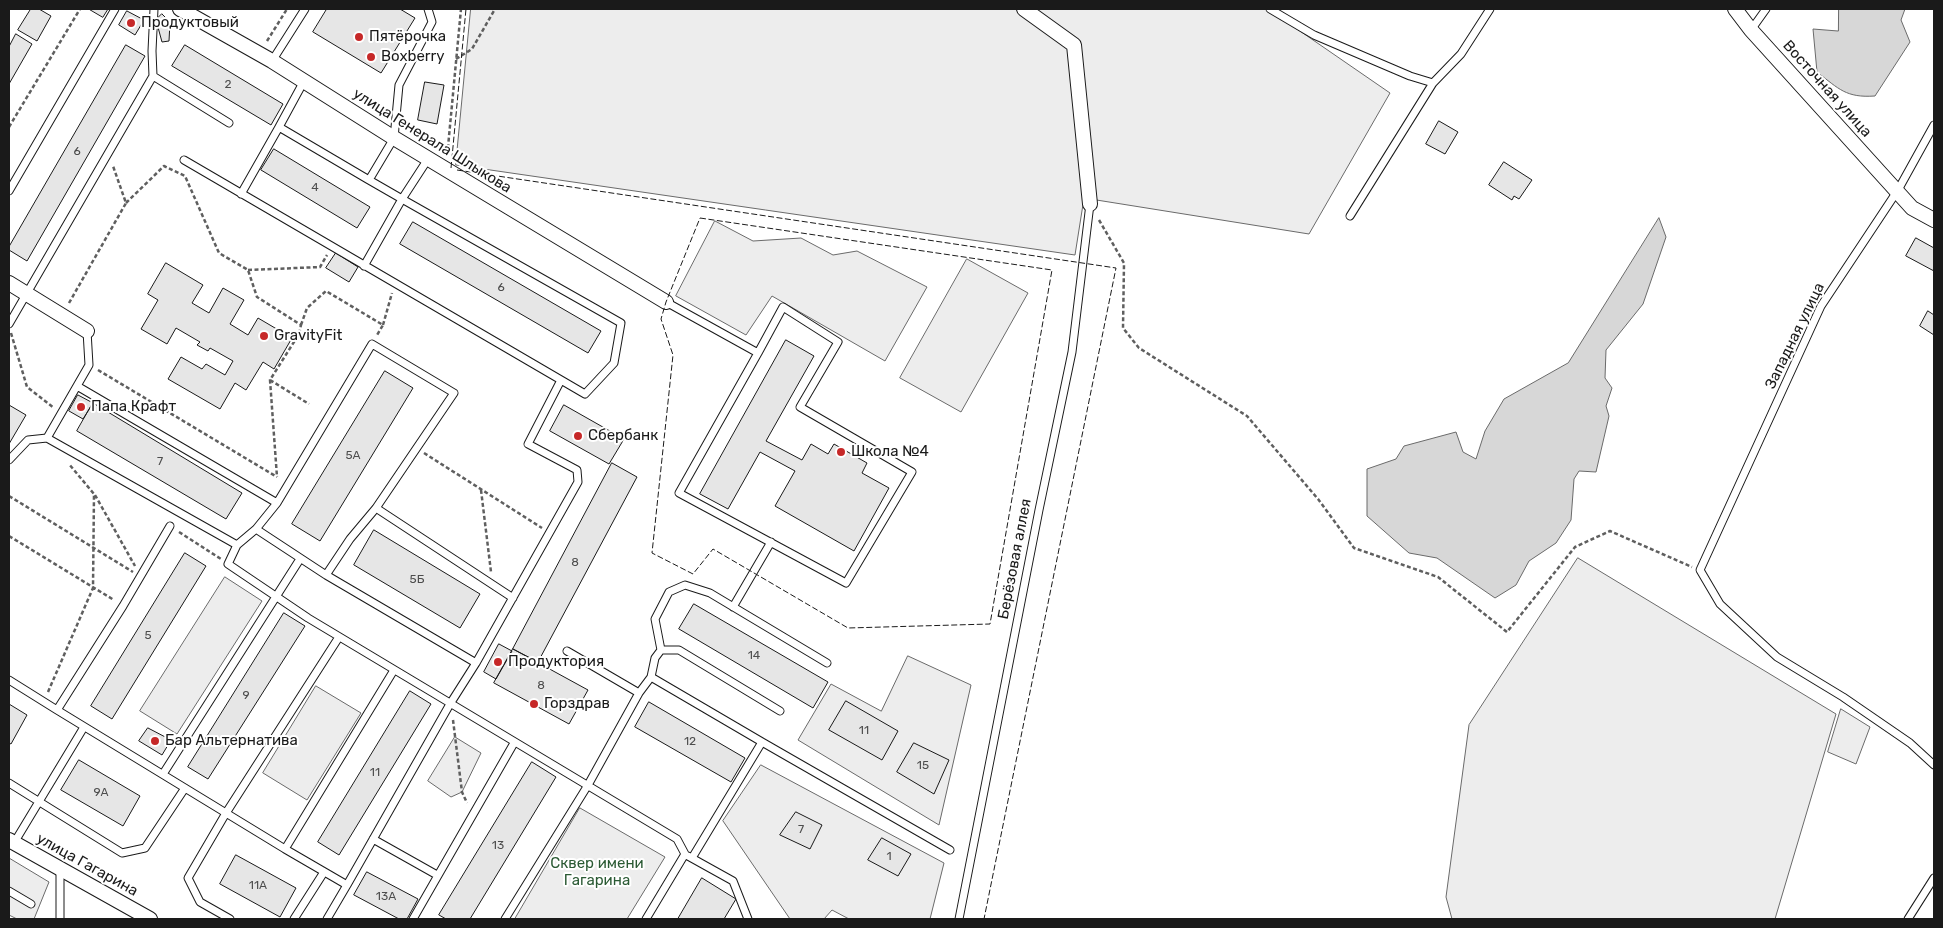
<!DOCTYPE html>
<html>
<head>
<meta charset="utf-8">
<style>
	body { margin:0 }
	#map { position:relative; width:1943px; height:928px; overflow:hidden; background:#fff; font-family:Rubik,sans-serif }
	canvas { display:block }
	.frame { position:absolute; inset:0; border:10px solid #1a1a1a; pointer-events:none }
</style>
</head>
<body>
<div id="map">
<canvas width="1943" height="928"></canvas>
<div class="frame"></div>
</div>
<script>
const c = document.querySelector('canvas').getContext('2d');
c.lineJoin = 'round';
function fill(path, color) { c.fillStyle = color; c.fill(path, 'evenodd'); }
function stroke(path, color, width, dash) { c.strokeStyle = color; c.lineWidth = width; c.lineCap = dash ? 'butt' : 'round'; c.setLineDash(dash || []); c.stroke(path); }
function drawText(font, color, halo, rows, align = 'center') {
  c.font = font + ' Rubik,sans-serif'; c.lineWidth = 4; c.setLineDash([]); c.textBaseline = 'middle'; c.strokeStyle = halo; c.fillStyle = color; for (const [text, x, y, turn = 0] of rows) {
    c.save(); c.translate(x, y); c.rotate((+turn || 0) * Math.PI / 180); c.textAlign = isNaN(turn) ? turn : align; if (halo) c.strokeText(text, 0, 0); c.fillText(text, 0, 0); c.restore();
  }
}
const built = new Path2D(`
	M471,9H1268L1390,93L1309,234L1084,198L1075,255L456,165Z
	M715,221L753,241L801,238L833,255L857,251L927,287L885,361L772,296L746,335L676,296Z
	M967,259L1028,293L961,412L900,378Z
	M1578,558L1836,714L1775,919H1452L1446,897L1469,725Z
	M225,577L262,601L177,734L140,711Z
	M908,656L971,685L939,825L798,740L831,684L881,711Z
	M316,686L361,713L307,800L263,773Z
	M1841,709L1870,727L1856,764L1828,752Z
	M455,737L481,753L462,792L451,797L428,781Z
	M761,765L944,863L930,919H849L832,910L824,919H790L723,821Z
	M580,808L665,857L627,919H515Z
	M9,858L49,882L34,919H17L9,915Z`);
fill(built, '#ededed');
stroke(built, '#6a6a6a', 1);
const water = new Path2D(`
	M1839,9H1905L1901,20L1910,42L1875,96C1846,98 1839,89 1817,72L1813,29L1838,31Z
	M1659,218L1666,237L1643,304L1606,350L1605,378L1612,388L1606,406L1609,416L1596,472L1579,471L1574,479L1571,520L1556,543L1529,561L1516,585L1495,598L1437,558L1409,553L1367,516V469L1396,459L1404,446L1456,432L1463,452L1476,459L1485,431L1504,399L1568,363Z`);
fill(water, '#d7d7d7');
stroke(water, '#6a6a6a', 1);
const building = new Path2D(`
	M31,9H39L51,16L37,41L18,30Z
	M89,9H108L103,17Z
	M327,9H400L415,18L381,73L313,32Z
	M127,11L144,20L135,35L119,25Z
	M162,14L170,22L169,41L162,42L156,20Z
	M16,34L32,44L9,84V47Z
	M126,45L145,56L27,261L9,250V247Z
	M185,45L283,104L271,125L172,66Z
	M425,82L444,85L437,124L418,120Z
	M1439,121L1458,132L1445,154L1426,144Z
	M274,149L370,207L357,228L261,170Z
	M1504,162L1532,180L1519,199L1514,196L1512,200L1489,185Z
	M413,222L601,331L588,353L400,244Z
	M1916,238L1934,248V271L1906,256Z
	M336,253L358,267L349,282L326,268Z
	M166,263L203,285L192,303L209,313L223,288L244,300L230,324L248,335L258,318L292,338L274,369L263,362L246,390L235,383L220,409L168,379L181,357L202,369L206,364L225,375L233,361L210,348L208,351L197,345L200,342L176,328L167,344L141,329L158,300L148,294Z
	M1928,311L1934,315V335L1920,326Z
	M786,340L814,356L766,441L802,460L811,444L828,454L834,444L867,463L862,473L889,488L854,551L775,506L795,471L760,452L728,509L700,494Z
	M385,371L413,388L320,541L292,524Z
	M78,395L93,403L83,419L69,411Z
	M93,403L242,493L226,519L77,431Z
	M9,405L26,415L9,444Z
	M564,405L624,439L609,464L550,431Z
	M612,463L637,477L538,662L513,649Z
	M374,530L480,594L460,628L354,565Z
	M185,553L206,566L112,719L91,706Z
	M694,604L828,682L813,708L679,629Z
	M284,613L305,626L208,779L188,767Z
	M499,644L512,651L496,679L484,672Z
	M513,649L588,690L569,724L494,683Z
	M410,691L431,704L339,855L318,842Z
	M846,701L898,731L882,760L829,730Z
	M649,702L745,758L731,782L635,727Z
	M9,704L27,715L11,744L9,743Z
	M148,728L171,740L162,755L139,741Z
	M914,743L949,760L934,794L897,772Z
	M79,760L140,796L123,826L61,790Z
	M532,762L556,777L470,919H446L439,915Z
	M796,812L822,825L810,849L780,835Z
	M882,838L911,854L898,876L868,860Z
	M236,855L296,888L280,917L220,884Z
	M367,872L418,899L407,919H399L354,895Z
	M702,878L736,899L724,919H678Z`);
fill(building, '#e6e6e6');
stroke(building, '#1a1a1a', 1);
const lane = new Path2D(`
	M1270,9L1314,35L1410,76L1433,83
	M1751,30L1766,9
	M272,61L305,9
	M153,76L229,123
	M1934,125L1898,190L1821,306L1700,570L1720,604L1777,657L1843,697L1910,743L1934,765
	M279,127L304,81
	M184,160L585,394L614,363L621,323L402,199L428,159
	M9,191L115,9
	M241,194L279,127L369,180
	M1350,216L1433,83L1461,54L1490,9
	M364,266L402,199L369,180L394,138L399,85L432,22L428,9
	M666,302L758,353L783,307L838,342L800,407L912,472L846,583L679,493L758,353
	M9,324L153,76L152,51L154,9
	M77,386L277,503
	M47,438L237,545
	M9,460L28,440L47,438L89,365L87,331
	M376,508L513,598
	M256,529L326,575L476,663
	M326,575L350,539L376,508L454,393L372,344L277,503L256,529L237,545L228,564L308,618L677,839L685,854L646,919
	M733,607L771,542
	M661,650L655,619L669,592L685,585L710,593L827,663
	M651,677L655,658L661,650H679L780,711
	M9,680L57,710L123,606L170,526
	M639,693L651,677L762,742L692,858
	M57,710L285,849L394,670
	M762,742L950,850
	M163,774L300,559
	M9,783L122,853L145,848L185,788
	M373,839L437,875
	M14,843L84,727
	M285,849L347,885L327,919
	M688,856L733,881L748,919
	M347,885L450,704L476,663L578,482L577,470L528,444L561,380
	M9,891L31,904
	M60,919V869
	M230,919L200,902L188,878L226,813L339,637
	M294,919L324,872
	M413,919L514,743
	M505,919L588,785L639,693L567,651
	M959,919L1039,510L1072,352L1090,204
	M1908,919L1934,878`);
const street = new Path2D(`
	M180,9L272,61L394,138L666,302
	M1024,9L1074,45L1090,204
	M1735,9L1751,30L1912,208L1934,220
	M9,283L87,331
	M9,840L150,919`);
stroke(lane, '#1a1a1a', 9);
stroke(street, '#1a1a1a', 16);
stroke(new Path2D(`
	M267,41L287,9
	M456,59L472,49L495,9
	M9,127L80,9
	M445,154L448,147L461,9
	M126,203L164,166L185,176L219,253L248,270L257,297L301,325L299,334L270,380L277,477
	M1099,220L1124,263L1123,328L1139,348L1247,416L1318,499L1354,548L1438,577L1507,632L1575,547L1610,531L1692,567
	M248,270L320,267L327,255
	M69,303L126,203L113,166
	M301,325L307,308L326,291L383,325L377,335
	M383,325L392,293
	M11,333L27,387L54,408
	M98,370L277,477
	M270,380L309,404
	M424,453L542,528
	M481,490L491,572
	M95,495L135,566
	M9,496L133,572
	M179,532L221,559
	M9,536L114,600
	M48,692L93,588L94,494L69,464
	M453,720L462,792L467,803`), '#5f5f5f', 2.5, [4, 2.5]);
stroke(lane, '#fff', 7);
stroke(street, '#fff', 14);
stroke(new Path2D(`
	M451,168L466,9
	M457,170L1116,268L984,919
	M700,218L1052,270L990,624L848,628L713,549L693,574L652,553L673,355L661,319L666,302Z`), '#1a1a1a', 1, [6, 2.5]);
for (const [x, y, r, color] of [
	[131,23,5,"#c62828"],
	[359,37,5,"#c62828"],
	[371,57,5,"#c62828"],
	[264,336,5,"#c62828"],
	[81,407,5,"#c62828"],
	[578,436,5,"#c62828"],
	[841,452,5,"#c62828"],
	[498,662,5,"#c62828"],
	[534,704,5,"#c62828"],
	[155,741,5,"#c62828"]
]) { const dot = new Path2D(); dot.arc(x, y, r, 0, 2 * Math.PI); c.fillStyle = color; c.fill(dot); stroke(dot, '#fff', 2); }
drawText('12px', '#4d4d4d', null, [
	["2",228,85],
	["6",77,152],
	["4",315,188],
	["6",501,288],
	["5А",353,456],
	["7",160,462],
	["8",575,563],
	["5Б",417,580],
	["5",148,636],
	["14",754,656],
	["8",541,686],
	["9",246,696],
	["11",864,731],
	["12",690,742],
	["15",923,766],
	["11",375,773],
	["9А",101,793],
	["7",801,830],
	["13",498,846],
	["1",889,857],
	["11А",258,886],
	["13А",386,897]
]);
drawText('15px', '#1a1a1a', '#fff', [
	["Продуктовый",141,23],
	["Пятёрочка",369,37],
	["Boxberry",381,57],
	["GravityFit",274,336],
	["Папа Крафт",91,407],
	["Сбербанк",588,436],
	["Школа №4",851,452],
	["Продуктория",508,662],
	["Горздрав",544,704],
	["Бар Альтернатива",165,741]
], 'left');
drawText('15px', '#1a1a1a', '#fff', [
	["Восточная улица",1827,89,48],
	["улица Генерала Шлыкова",432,141,32],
	["Западная улица",1795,336,-64],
	["Берёзовая аллея",1015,559,-79],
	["улица Гагарина",87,865,29]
]);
drawText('15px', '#2b5a34', '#fff', [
	["Сквер имени",597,864],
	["Гагарина",597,881]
]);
</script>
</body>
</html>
